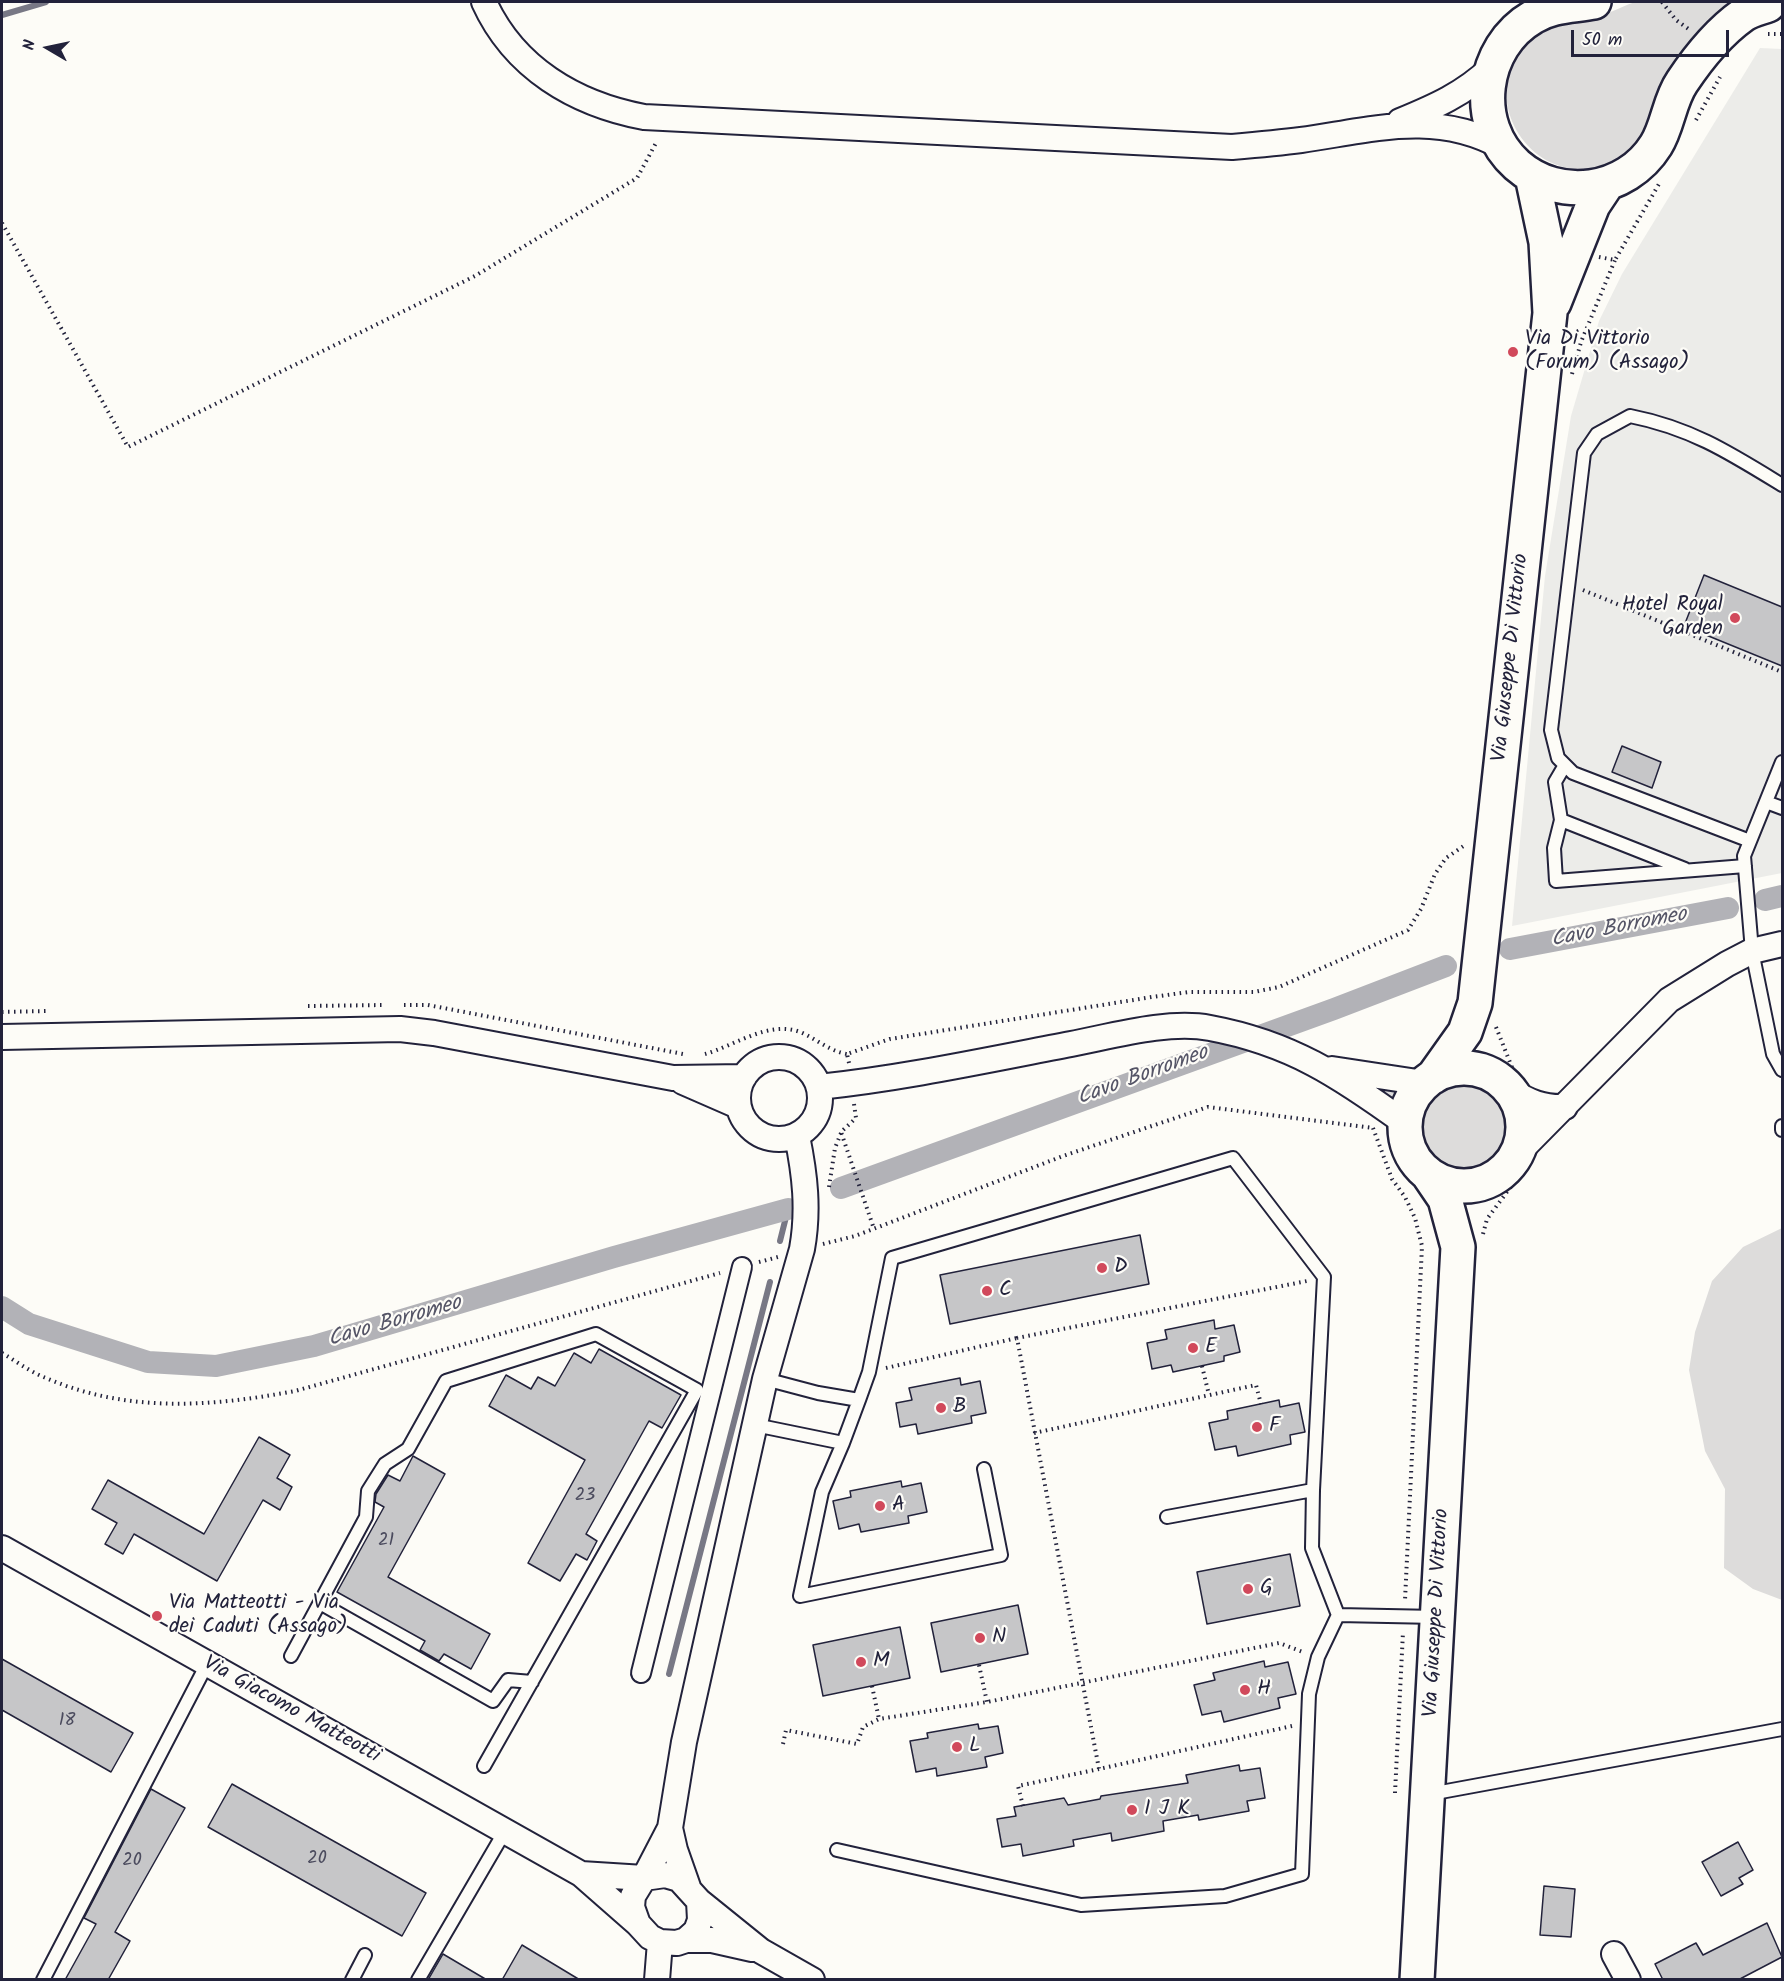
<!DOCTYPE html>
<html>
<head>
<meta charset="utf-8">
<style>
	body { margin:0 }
	#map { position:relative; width:1784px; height:1981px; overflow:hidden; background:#fdfcf7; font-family:Kalam,sans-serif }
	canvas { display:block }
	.frame { position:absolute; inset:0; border:3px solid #22223b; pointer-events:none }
	.north { position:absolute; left:18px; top:18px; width:60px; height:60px; -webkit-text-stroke:4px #fdfcf7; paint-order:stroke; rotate:279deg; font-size:16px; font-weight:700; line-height:24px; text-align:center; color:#22223b }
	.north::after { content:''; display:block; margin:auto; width:21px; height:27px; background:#22223b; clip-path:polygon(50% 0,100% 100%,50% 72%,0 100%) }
	.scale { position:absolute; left:1571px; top:30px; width:158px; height:27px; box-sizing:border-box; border:3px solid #22223b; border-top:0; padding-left:8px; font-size:18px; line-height:21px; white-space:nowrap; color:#22223b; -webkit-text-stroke:4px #fdfcf7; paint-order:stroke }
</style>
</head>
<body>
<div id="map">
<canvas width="1784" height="1981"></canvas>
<div class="frame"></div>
<div class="north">N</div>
<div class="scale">50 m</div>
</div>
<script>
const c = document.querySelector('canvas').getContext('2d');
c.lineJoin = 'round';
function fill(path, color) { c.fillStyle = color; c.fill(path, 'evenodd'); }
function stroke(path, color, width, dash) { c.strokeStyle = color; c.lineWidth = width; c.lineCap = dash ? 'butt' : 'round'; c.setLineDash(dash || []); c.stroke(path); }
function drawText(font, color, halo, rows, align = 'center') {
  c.font = font + ' Kalam,sans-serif'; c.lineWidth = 4.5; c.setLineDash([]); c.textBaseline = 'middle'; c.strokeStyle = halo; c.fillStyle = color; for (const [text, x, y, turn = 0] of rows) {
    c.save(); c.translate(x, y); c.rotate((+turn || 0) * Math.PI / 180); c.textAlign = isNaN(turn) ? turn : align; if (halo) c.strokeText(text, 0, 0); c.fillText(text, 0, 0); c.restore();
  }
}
fill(new Path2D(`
	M1760,48L1782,49V873L1512,926L1545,576L1571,416L1599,321L1622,274Z`), '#ecece9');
fill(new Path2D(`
	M1635,2L1735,3L1638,143C1625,154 1613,164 1595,168C1532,180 1483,107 1518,54C1522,48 1526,39 1531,35C1557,15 1577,21 1605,14C1615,11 1625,5 1635,2Z
	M1418 1127a46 46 0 1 1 92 0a46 46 0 1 1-92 0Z
	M1381,1084L1403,1088L1395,1106L1377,1092Z
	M1782,1228V1600L1753,1589L1724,1568L1725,1489L1705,1451L1689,1370L1695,1332L1712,1281L1743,1247Z`), '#dddcdb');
stroke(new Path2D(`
	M2,15L46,2
	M780,1241L788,1209
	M669,1674L770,1282`), '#787885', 6);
stroke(new Path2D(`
	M1765,900L1782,896
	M1510,949L1728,908
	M841,1188L1334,1009L1446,966
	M2,1307L29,1324L148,1362L216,1366L314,1346L614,1257L788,1209`), '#b2b2b7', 22);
const building = new Path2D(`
	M1704,575L1782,607V666L1684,626Z
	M1622,746L1661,762L1652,788L1612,772Z
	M1140,1235L1149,1284L950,1324L940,1275Z
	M1214,1320L1215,1329L1234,1325L1240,1352L1224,1356V1361L1173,1372L1171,1365L1152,1369L1147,1343L1167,1339L1165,1330Z
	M599,1349L681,1395L662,1428L649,1421L586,1534L597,1541L587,1560L576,1554L560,1581L528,1563L585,1460L489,1406L506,1375L531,1389L538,1377L555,1386L574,1353L591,1363Z
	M960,1378L961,1385L980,1381L986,1413L971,1416L972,1423L918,1434L916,1424L900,1427L896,1403L912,1400L909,1388Z
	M1279,1400L1280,1407L1299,1403L1305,1432L1290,1435L1291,1444L1238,1456L1236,1446L1215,1450L1209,1423L1228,1419L1227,1411Z
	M259,1437L290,1455L277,1478L292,1487L280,1510L263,1500L217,1581L134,1534L123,1554L105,1544L117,1523L92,1509L108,1480L204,1534Z
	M413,1456L445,1474L388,1577L490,1634L471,1669L444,1654L439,1661L420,1650L425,1641L337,1592L384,1507L375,1502L376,1494L388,1475L400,1481Z
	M901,1481L902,1487L921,1483L927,1512L908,1516L909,1523L861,1532L859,1524L839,1529L833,1501L851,1497L850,1491Z
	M1290,1554L1300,1606L1207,1624L1197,1572Z
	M1018,1605L1028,1654L941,1672L931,1623Z
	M900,1627L910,1678L823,1696L813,1645Z
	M2,1659L133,1733L111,1772L2,1710Z
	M1264,1661L1265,1667L1288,1662L1296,1694L1278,1698L1280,1708L1224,1722L1221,1711L1202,1715L1194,1685L1215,1680L1213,1673Z
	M978,1724L979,1729L998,1726L1003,1753L985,1757L987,1767L937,1776L936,1768L916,1772L910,1741L928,1738L927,1733Z
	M1239,1765L1240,1771L1260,1768L1265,1798L1247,1801L1249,1811L1199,1820L1198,1815L1163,1821L1164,1831L1112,1841L1111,1833L1073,1840L1074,1846L1023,1856L1021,1844L1002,1847L997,1819L1016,1816L1014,1807L1064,1798L1068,1805L1100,1799L1101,1796L1188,1783L1186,1775Z
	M232,1784L426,1893L402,1936L208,1827Z
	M151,1789L185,1808L115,1932L130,1941L108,1980H65L96,1924L84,1918Z
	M1738,1842L1753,1870L1739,1878L1743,1884L1721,1896L1702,1862Z
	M1544,1886L1575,1889L1571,1937L1540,1935Z
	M1767,1923L1782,1957L1738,1980H1663L1655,1964L1696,1943L1703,1955Z
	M522,1945L580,1980H502Z
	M443,1954L487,1980H428Z`);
fill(building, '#c6c6c8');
stroke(building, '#22223b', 1.5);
const service = new Path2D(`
	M1782,762L1744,856L1752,951L1773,1054L1782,1070
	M1565,765L1555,782L1561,820L1554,848L1556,881L1745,866
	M1766,802L1782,808
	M1561,820L1685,869
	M1750,841L1573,773L1558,758L1551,730L1584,453L1597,434L1630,416C1691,428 1730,453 1782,485
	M1782,1126V1130
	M765,1379L818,1393L859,1400L869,1372L892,1258L1233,1158L1324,1277L1313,1490
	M755,1425L843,1443L859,1400
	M843,1443L822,1492L800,1596L1001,1555L984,1469
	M1167,1517L1313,1490L1312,1548L1338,1615
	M320,1603L493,1701L508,1680L532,1682
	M291,1656L366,1517L368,1491L385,1464L408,1449L446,1381L596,1334L697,1390L484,1766
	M1430,1794L1782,1729
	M837,1850L1081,1905L1225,1896L1302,1874L1309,1694L1318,1657L1338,1615L1437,1617
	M43,1980L207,1664
	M352,1980L365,1955
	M418,1980L505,1831`);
const pedestrian = new Path2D(`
	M641,1673L742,1267`);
const minor = new Path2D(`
	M484,2C514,68 575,104 644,117L1232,147C1255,145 1278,143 1301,140C1372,130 1435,110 1502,147
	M1400,121C1434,107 1464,94 1491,68
	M2,1037L400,1029L434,1033L673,1078L744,1077
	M738 1098a41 41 0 1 1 82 0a41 41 0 1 1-82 0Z
	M1332,1069L1424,1083
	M683,1082L738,1106
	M819,1087C904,1078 987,1060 1071,1044C1113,1036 1168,1020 1210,1028C1291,1043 1340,1076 1405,1123
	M1510,1090C1529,1102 1543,1108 1565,1107
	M1516,1155L1669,1000L1727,964L1752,951L1782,944
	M2,1548L581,1874L638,1924
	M670,1828L675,1850L688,1887
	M581,1874L644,1878L665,1875L679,1879L699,1901L700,1920L696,1931L686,1940L677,1943L660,1942L650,1937L638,1924L632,1907L633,1896L644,1878L670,1828L684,1742L765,1379L802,1249C809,1210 805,1175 797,1136
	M699,1901L761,1951L812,1980
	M686,1940H712L752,1949
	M1614,1954L1628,1980
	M657,1980L660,1942`);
const secondary = new Path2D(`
	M1594,2C1573,6 1552,5 1533,17C1481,47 1471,124 1517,165C1559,202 1626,193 1656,145C1668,126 1669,101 1682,82C1698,58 1719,32 1743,15C1750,10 1760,8 1768,5
	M1554,303L1593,205L1607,184
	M1405 1127a59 59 0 1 1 118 0a59 59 0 1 1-118 0Z
	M1433,1077L1465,1032L1475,1003L1550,313L1546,242L1532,176
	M1417,1980L1458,1247L1445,1199L1428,1174`);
stroke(service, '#22223b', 16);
stroke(pedestrian, '#22223b', 22);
stroke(minor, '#22223b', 28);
stroke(secondary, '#22223b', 38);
stroke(new Path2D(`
	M1662,2L1676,20L1690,30
	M1768,34H1782
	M1696,120L1720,77
	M2,223L128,447L475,276L637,178L656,143
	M1599,257L1615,260L1659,184
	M1572,374L1581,342L1615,260
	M1583,590L1782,672
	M404,1005H428L683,1054
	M308,1006L385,1005
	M2,1012L49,1011
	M1496,1027L1513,1070
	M705,1054C734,1046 769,1020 800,1032C817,1039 829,1051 847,1054
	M849,1063L847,1054L890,1039L1152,997L1189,992H1254L1279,987L1408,930L1421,909L1435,874L1446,858L1465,845
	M854,1104L856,1118L841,1132L874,1229
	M1373,1128L1392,1179L1405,1197L1415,1218L1422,1246L1405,1600
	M829,1187L835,1148L841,1133
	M1483,1234L1487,1219L1518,1177
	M823,1244L855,1236L1063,1156L1208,1107L1373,1128
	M759,1262L778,1257
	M2,1353C16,1361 30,1372 46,1378C127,1413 210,1407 295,1391L720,1273
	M1202,1366L1209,1395
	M886,1368L1017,1338
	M1034,1433L1256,1385L1261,1404
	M979,1665L987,1702
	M872,1686L879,1719
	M1292,1726L1099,1769L1017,1338L1307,1281
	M783,1744L786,1730L857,1744L863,1727L879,1719L987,1702L1279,1643L1303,1652
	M1395,1793L1403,1632
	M1023,1806L1018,1786L1099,1769`), '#22223b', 4, [1.5, 4.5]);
stroke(service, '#fdfcf7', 12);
stroke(pedestrian, '#fdfcf7', 18);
stroke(minor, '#fdfcf7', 24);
stroke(secondary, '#fdfcf7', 33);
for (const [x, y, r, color] of [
	[1513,352,6,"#d1495b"],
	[1735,618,6,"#d1495b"],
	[1102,1268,6,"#d1495b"],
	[987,1291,6,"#d1495b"],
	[1193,1348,6,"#d1495b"],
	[941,1408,6,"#d1495b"],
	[1257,1427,6,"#d1495b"],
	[880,1506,6,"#d1495b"],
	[1248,1589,6,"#d1495b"],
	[157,1616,6,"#d1495b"],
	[980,1638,6,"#d1495b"],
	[861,1662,6,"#d1495b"],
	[1245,1690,6,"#d1495b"],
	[957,1747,6,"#d1495b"],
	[1132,1810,6,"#d1495b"]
]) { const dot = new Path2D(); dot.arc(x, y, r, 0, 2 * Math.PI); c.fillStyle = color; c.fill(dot); stroke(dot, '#fdfcf7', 2); }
drawText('18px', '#4b4b5e', null, [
	["23",585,1497],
	["21",386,1542],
	["18",67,1722],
	["20",317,1860],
	["20",132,1862]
]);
drawText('21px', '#22223b', '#fdfcf7', [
	["Via Di Vittorio",1525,340],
	["(Forum) (Assago)",1525,364],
	["Hotel Royal",1723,606,"right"],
	["Garden",1723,630,"right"],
	["D",1114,1268],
	["C",999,1291],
	["E",1205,1348],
	["B",953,1408],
	["F",1269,1427],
	["A",892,1506],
	["G",1260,1589],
	["Via Matteotti - Via",169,1604],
	["dei Caduti (Assago)",169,1628],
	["N",992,1638],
	["M",873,1662],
	["H",1257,1690],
	["L",969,1747],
	["I J K",1144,1810]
], 'left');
drawText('21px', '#22223b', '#fdfcf7', [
	["Via Giuseppe Di Vittorio",1512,658,-84],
	["Via Giuseppe Di Vittorio",1438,1613,-87],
	["Via Giacomo Matteotti",291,1711,29]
]);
drawText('italic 22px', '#545466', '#fdfcf7', [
	["Cavo Borromeo",1619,929,-11],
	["Cavo Borromeo",1143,1077,-20],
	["Cavo Borromeo",395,1323,-16]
]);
</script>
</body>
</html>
